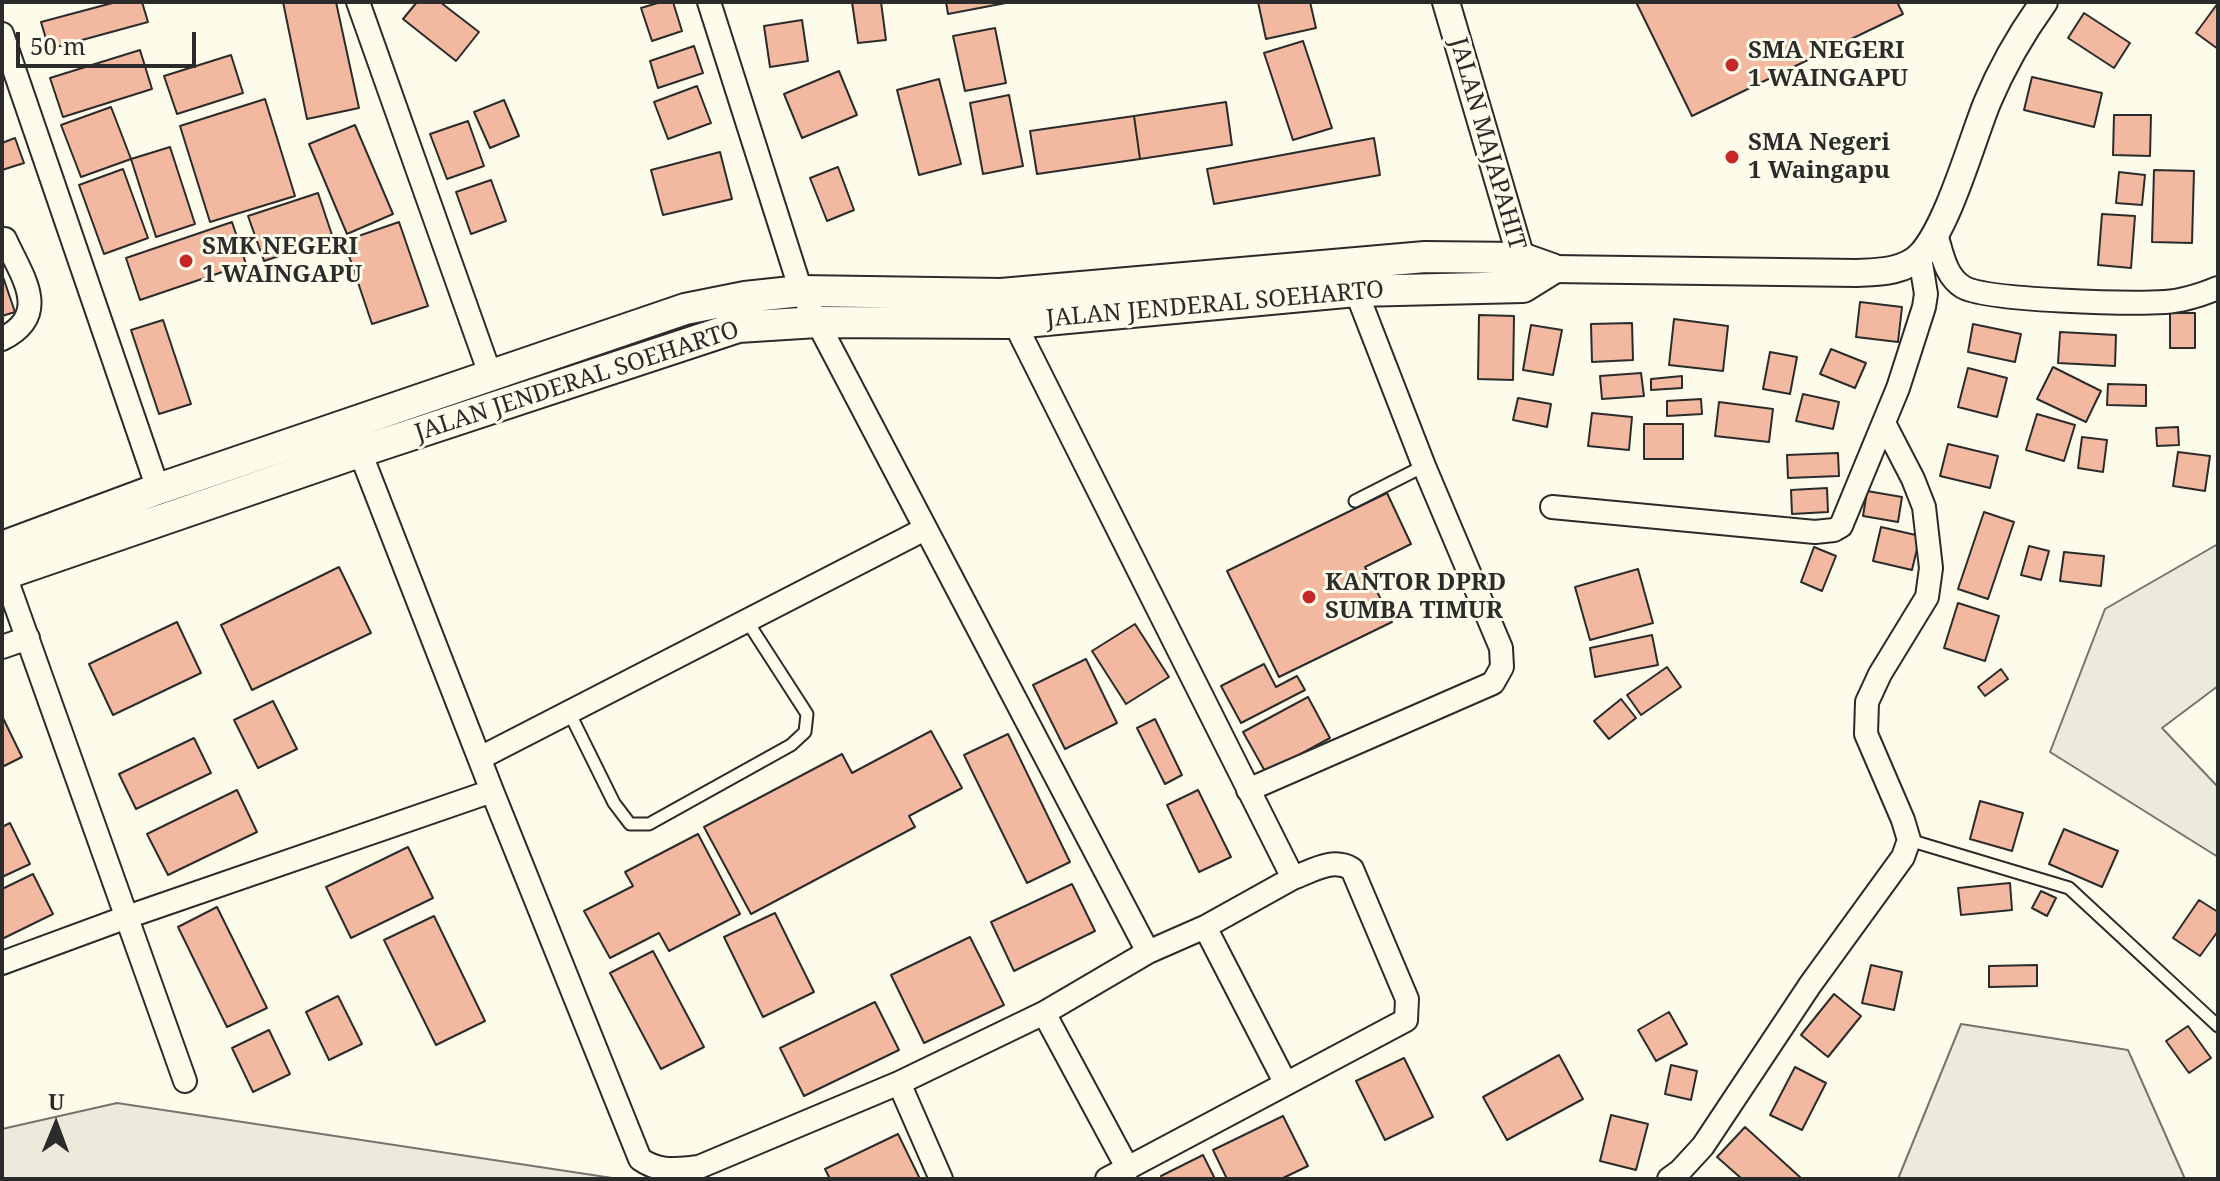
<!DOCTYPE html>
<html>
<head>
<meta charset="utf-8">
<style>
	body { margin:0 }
	#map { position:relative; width:2220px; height:1181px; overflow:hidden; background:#fdfbea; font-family:"Noto Serif",serif }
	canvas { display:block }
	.frame { position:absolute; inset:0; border:4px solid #2b2b2b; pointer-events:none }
	.north { position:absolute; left:16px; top:1085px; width:80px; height:80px; -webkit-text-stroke:6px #fdfbea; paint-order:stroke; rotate:1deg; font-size:22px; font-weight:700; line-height:32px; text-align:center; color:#2b2b2b }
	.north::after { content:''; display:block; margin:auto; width:28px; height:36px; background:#2b2b2b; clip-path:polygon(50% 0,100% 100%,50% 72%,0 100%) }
	.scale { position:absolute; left:16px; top:32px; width:180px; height:36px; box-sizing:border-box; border:4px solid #2b2b2b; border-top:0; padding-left:10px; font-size:24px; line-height:28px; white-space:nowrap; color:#2b2b2b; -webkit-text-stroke:6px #fdfbea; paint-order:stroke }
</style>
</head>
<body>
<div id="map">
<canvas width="2220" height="1181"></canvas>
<div class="frame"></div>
<div class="north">U</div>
<div class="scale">50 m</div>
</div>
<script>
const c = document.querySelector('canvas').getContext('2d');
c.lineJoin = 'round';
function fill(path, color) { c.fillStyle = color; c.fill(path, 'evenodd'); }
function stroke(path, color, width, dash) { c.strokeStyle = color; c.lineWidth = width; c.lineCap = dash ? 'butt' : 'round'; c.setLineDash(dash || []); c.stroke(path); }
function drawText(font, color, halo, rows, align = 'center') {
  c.font = font + ' "Noto Serif",serif'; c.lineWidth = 6; c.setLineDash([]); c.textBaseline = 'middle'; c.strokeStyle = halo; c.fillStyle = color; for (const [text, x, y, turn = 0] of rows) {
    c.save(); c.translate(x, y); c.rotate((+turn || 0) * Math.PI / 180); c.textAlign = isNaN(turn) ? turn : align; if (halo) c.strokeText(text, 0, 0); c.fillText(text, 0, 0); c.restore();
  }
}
const green = new Path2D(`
	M2218,544V686L2162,728L2218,787V857L2050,752L2105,609Z
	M1961,1024L2128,1050L2185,1179H1898Z
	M117,1103L619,1179H2V1129Z`);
fill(green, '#ecebdb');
stroke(green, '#74746e', 2);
const building = new Path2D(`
	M116,2H142L148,22L49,49L41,22Z
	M283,2H336L359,108L307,119Z
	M417,2H440L479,32L456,61L403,19Z
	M661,2H673L682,31L652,41L641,8Z
	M852,2H881L886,40L858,43Z
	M946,2H1011L948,14Z
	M1258,2H1310L1316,28L1266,39Z
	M1636,2H1897L1903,14L1692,116Z
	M2218,3V49L2196,33Z
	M2084,13L2130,43L2114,68L2068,38Z
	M802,20L808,61L770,67L764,26Z
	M995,28L1006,83L965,91L953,36Z
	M1303,41L1332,128L1293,140L1264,53Z
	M694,46L703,73L658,88L650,61Z
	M140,50L152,89L63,117L50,78Z
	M231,55L243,93L177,114L164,76Z
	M839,71L857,115L802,138L784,94Z
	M2032,77L2102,93L2094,127L2024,110Z
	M939,79L961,164L919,175L897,90Z
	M697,86L711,123L668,139L654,102Z
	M1009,95L1023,166L983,174L970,103Z
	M265,99L295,196L210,222L180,126Z
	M504,100L519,136L490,148L474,112Z
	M1226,102L1232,145L1140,159L1134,116Z
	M111,107L131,159L81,177L61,125Z
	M2114,115H2151L2150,156L2113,155Z
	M1134,116L1140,159L1037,174L1030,131Z
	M468,121L484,166L447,179L430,134Z
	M355,125L393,214L347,234L309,144Z
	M15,138L24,163L2,170V143Z
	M1374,138L1380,175L1214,204L1207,169Z
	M170,147L195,224L156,237L131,159Z
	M720,152L732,199L663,215L651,170Z
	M838,167L854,210L827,221L810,178Z
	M123,169L148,238L104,254L79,185Z
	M2154,170L2194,171L2192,243L2152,242Z
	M2119,172L2145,175L2142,205L2116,203Z
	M491,180L506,221L471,234L456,192Z
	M318,193L333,238L264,261L248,216Z
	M2102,214L2135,216L2131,268L2098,265Z
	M232,222L246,264L140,300L126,258Z
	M399,222L428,306L372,324L344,241Z
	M2,274L15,312L2,316Z
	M1860,302L1902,307L1898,342L1856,337Z
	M2170,313H2195V348H2170Z
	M1479,315L1514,316L1513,380L1478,379Z
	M1674,319L1728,326L1723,371L1669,365Z
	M163,320L191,404L159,414L131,330Z
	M1632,323L1633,360L1592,362L1591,324Z
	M1973,324L2021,334L2015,362L1968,352Z
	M1531,325L1562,330L1553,375L1523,370Z
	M2060,332L2116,335L2115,366L2058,363Z
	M1831,349L1866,363L1855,388L1820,374Z
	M1770,352L1797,357L1790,394L1763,389Z
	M2053,367L2101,391L2086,422L2037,399Z
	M1968,368L2007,378L1997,417L1958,407Z
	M1641,373L1644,396L1602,399L1600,376Z
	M1682,376V388L1651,390V379Z
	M2108,384L2146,385V406L2107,405Z
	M1803,394L1839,402L1833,429L1796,421Z
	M1518,398L1551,404L1547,427L1513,420Z
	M1701,399L1702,414L1667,416V401Z
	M1719,402L1773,409L1769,442L1715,436Z
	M1592,413L1632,417L1629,450L1588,446Z
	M2037,414L2075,425L2064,461L2026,450Z
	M1644,424H1683V459H1644Z
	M2178,427L2179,445L2157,446L2156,428Z
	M2082,437L2107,440L2103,472L2078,468Z
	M1948,444L1998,456L1990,488L1940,476Z
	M2178,452L2210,456L2205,491L2173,486Z
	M1838,453L1839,476L1788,478L1787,455Z
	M1827,488L1828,512L1792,514L1791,490Z
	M1867,491L1902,497L1898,522L1863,516Z
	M1387,493L1411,544L1365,567L1392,622L1279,677L1227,571Z
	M1984,512L2014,522L1988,599L1958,589Z
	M1881,527L1920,536L1912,570L1873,561Z
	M2029,546L2049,551L2041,580L2021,575Z
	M1814,547L1836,556L1822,591L1801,582Z
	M2064,552L2104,556L2101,586L2060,581Z
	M339,567L371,633L252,690L221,625Z
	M1638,569L1653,623L1590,640L1575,587Z
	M1958,603L1999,616L1985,661L1944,648Z
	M177,622L201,673L113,715L89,664Z
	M1135,624L1169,677L1126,704L1092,651Z
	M1652,635L1658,665L1595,677L1590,648Z
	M1086,659L1117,723L1065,749L1033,685Z
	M1264,664L1276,687L1297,676L1305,690L1241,723L1221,686Z
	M1667,667L1681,687L1641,715L1627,695Z
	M2001,669L2008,679L1985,696L1978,687Z
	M1308,697L1330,738L1266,773L1243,732Z
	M1621,699L1636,718L1609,739L1594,721Z
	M273,701L297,749L258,768L234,720Z
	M2,716L22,757L2,767Z
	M1155,719L1182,775L1165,784L1137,728Z
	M931,731L962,788L909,816L915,827L751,914L704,827L842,754L852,773Z
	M1008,734L1070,862L1027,883L964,755Z
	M194,738L211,773L136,809L119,774Z
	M237,790L257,832L168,875L147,834Z
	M1198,790L1231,857L1199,872L1167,805Z
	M1980,801L2023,813L2012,851L1970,839Z
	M10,823L30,864L2,877V827Z
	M2064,829L2118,851L2102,887L2049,864Z
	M698,834L740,914L669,951L659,933L610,958L584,911L633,886L625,872Z
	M408,847L433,898L351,938L326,887Z
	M33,874L53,914L2,939V889Z
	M2010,883L2012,910L1961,915L1958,888Z
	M1072,884L1095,931L1014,971L991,922Z
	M2041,891L2056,898L2047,916L2032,908Z
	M2199,900L2218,912V931L2200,956L2173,938Z
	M217,907L267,1008L227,1027L178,927Z
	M775,913L814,992L763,1017L724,937Z
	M434,916L485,1021L436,1045L384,940Z
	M970,937L1004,1005L924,1043L891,975Z
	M653,951L704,1047L661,1069L610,973Z
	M1871,965L1902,972L1894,1010L1862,1003Z
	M2037,965V986L1989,987V966Z
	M1834,994L1861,1016L1828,1057L1801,1035Z
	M338,996L362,1044L329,1060L306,1012Z
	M875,1002L899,1050L804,1096L780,1048Z
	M1669,1012L1687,1044L1656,1061L1638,1030Z
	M2188,1026L2211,1058L2189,1073L2166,1041Z
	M269,1030L290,1074L253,1092L232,1048Z
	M1559,1055L1583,1099L1507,1140L1483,1097Z
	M1404,1058L1433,1117L1385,1140L1356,1081Z
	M1671,1065L1697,1071L1691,1100L1665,1094Z
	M1795,1067L1826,1083L1802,1130L1770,1115Z
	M1611,1115L1648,1124L1636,1170L1600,1161Z
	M1283,1116L1308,1166L1281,1179H1227L1213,1150Z
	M1745,1127L1802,1179H1742L1717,1157Z
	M898,1134L920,1179H830L825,1169Z
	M1203,1155L1215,1179H1162L1161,1176Z`);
fill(building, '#f2b8a0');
stroke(building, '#2b2b2b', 2);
const service = new Path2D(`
	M1355,501L1424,466
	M569,712L614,803L630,824H649L791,745L805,732L807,714L747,621
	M1909,840L2069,888L2218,1026`);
const minor = new Path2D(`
	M358,2L490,374
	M709,2L801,291L1148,952
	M2,34L158,489
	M1936,234C1942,253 1945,276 1963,287C1987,301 2132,304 2165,302C2184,301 2201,295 2218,288
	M2,339C52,314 22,277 5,239
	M355,439L492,791L640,1159C660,1173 676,1169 699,1167L899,1083L1044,1013L1148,952L1205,927L1293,878L1008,310
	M1552,507L1815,532L1834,530L1841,526L1898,388L1924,307L1926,294L1920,257
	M2,567L185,1081
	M2,647L28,638
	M480,758L925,529
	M1248,790L1493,683L1502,667L1501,648L1424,466L1356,291
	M1205,927L1286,1084
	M2,963L127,917L492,791
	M1044,1013L1128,1169
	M899,1083L941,1179
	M1107,1179L1406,1020L1407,999L1352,869C1333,857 1312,871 1293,878
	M1669,1179L1680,1171L1703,1146L1810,985L1903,857L1909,840L1903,820L1866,734L1867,702L1880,674L1927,597L1931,568L1924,507L1913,479L1884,423`);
const tertiary = new Path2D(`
	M1446,2L1521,258L1522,276
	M1552,269L1857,273C1878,272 1905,272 1921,255C1948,226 1971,143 1987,103C2002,67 2021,34 2044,2`);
const secondary = new Path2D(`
	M2,547L158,489L685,309L745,297L801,291L1001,294L1425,257L1521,258L1552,269
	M2,575L362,451L738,327L817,322L1014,323L1356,291L1523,287L1552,269`);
stroke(service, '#2b2b2b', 15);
stroke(minor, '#2b2b2b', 26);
stroke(tertiary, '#2b2b2b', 30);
stroke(secondary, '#2b2b2b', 34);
stroke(service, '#fdfbea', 11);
stroke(minor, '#fdfbea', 22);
stroke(tertiary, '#fdfbea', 26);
stroke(secondary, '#fdfbea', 30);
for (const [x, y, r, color] of [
	[1732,65,8,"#c62828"],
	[1732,157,8,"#c62828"],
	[186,261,8,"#c62828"],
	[1309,597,8,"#c62828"]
]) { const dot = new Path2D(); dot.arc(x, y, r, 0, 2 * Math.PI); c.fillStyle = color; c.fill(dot); stroke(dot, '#fdfbea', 3); }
drawText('bold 24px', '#2b2b2b', '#fdfbea', [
	["SMA NEGERI",1748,51],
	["1 WAINGAPU",1748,79],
	["SMA Negeri",1748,143],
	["1 Waingapu",1748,171],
	["SMK NEGERI",202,247],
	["1 WAINGAPU",202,275],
	["KANTOR DPRD",1325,583],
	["SUMBA TIMUR",1325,611]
], 'left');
drawText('24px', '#2b2b2b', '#fdfbea', [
	["JALAN MAJAPAHIT",1487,144,74],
	["JALAN JENDERAL SOEHARTO",1215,305,-5],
	["JALAN JENDERAL SOEHARTO",577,382,-18]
]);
</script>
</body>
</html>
